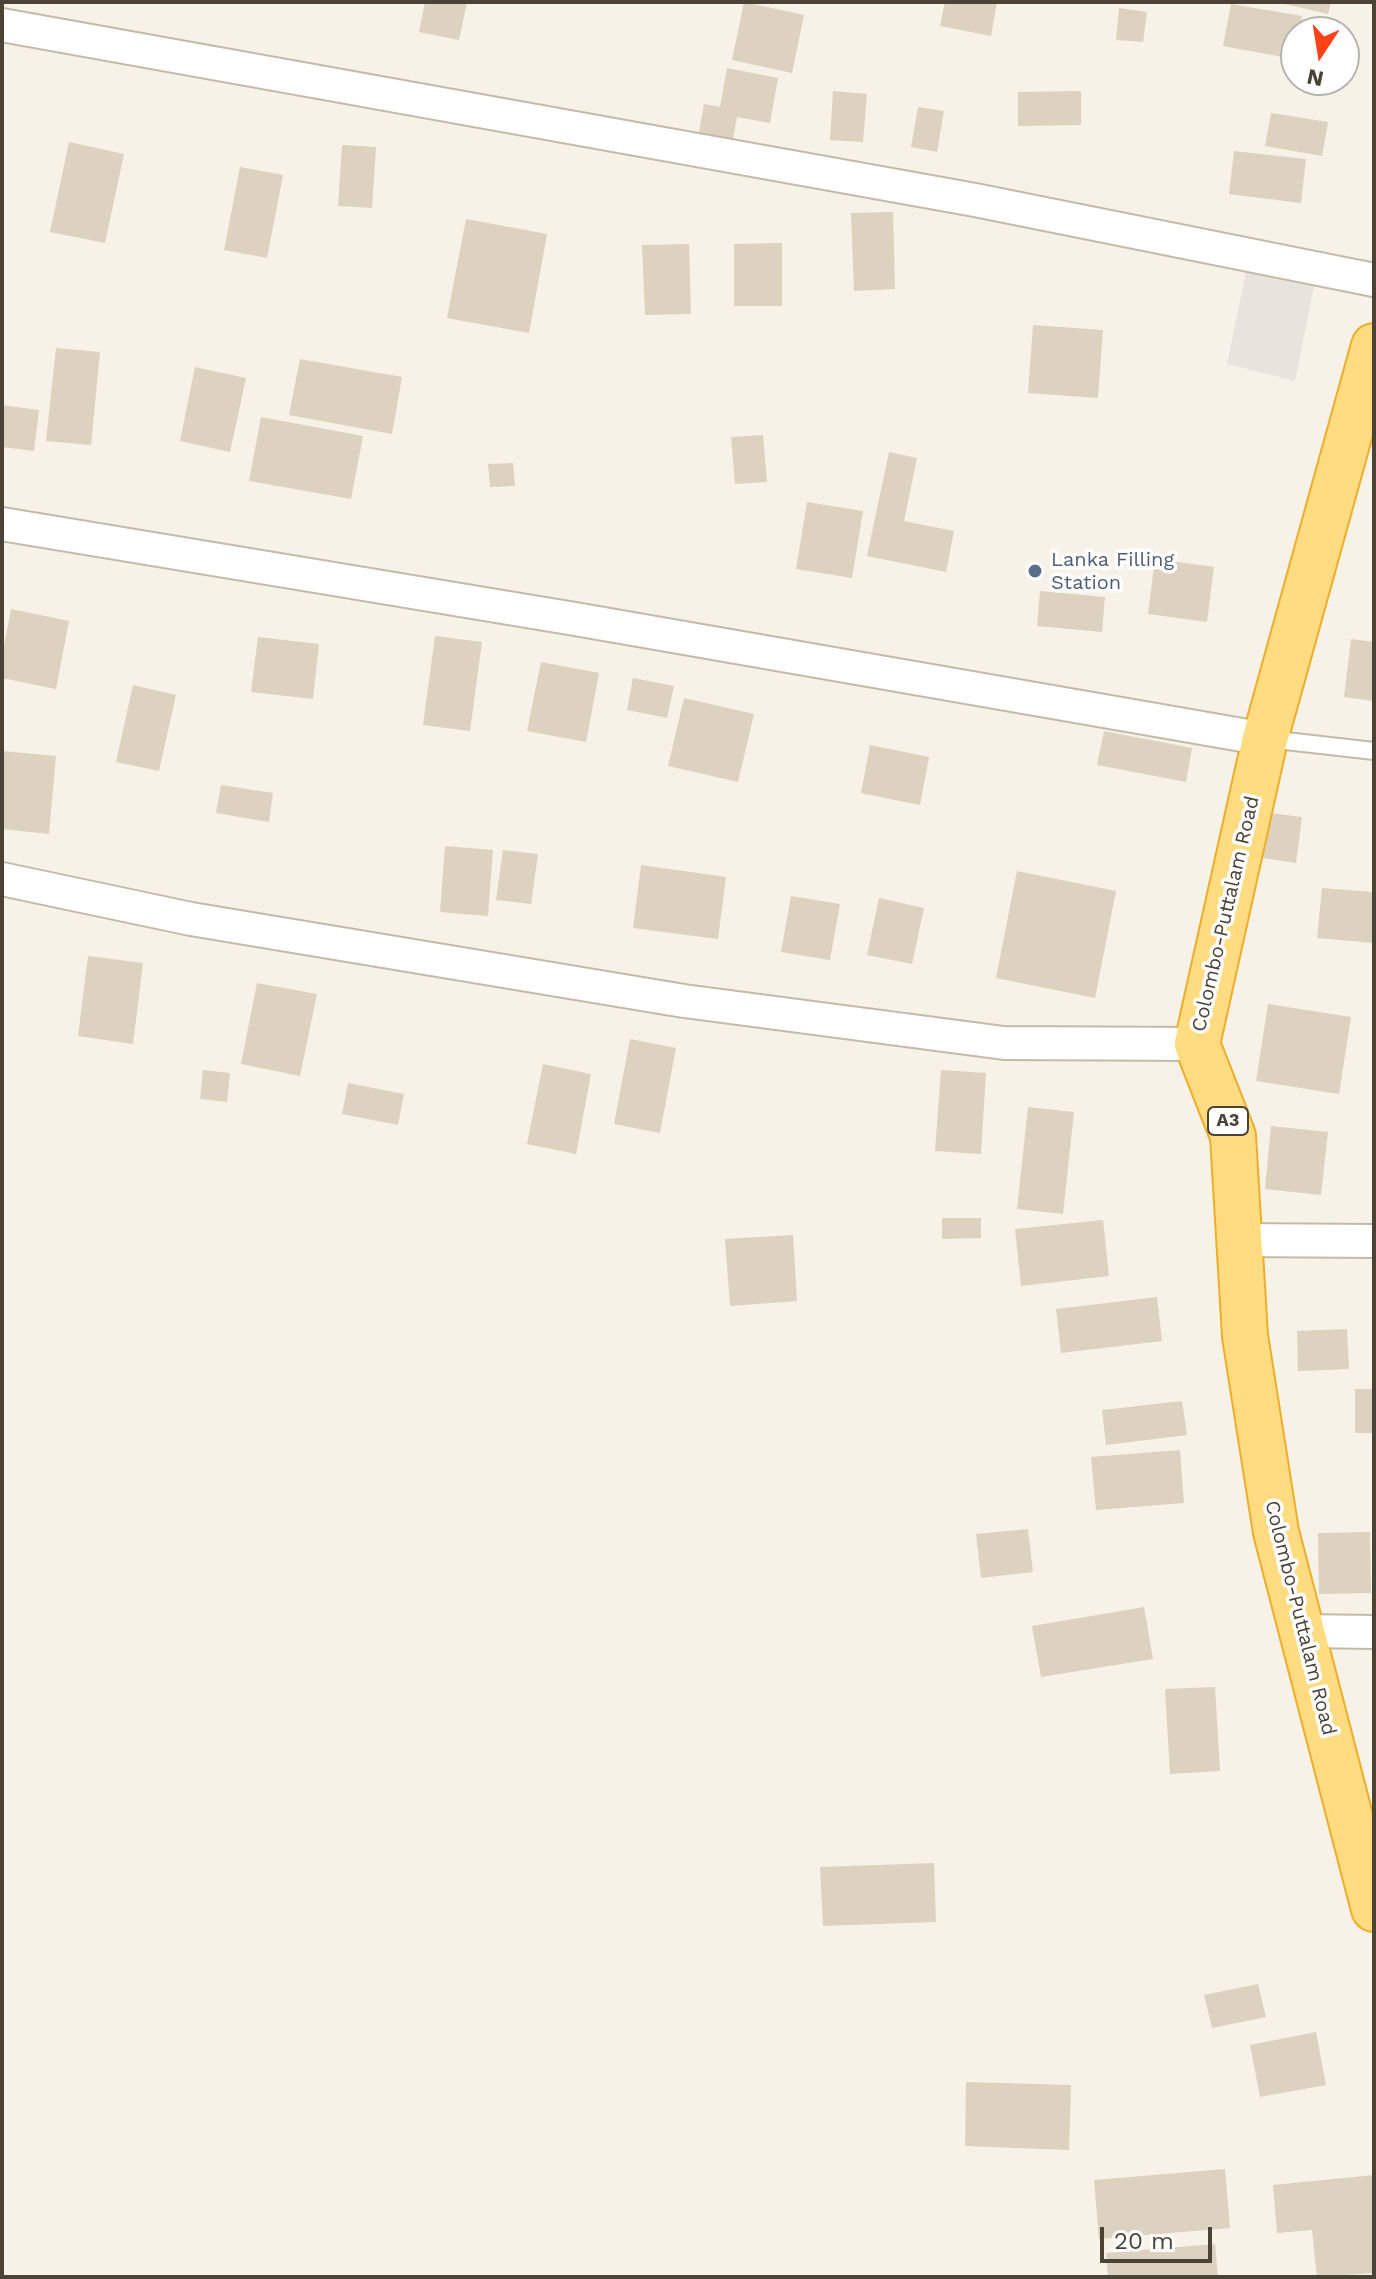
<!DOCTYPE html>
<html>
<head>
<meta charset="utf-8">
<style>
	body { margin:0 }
	#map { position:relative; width:1376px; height:2279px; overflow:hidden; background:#f6f2e8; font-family:"Work Sans",sans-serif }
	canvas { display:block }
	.frame { position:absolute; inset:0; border:4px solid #4a4336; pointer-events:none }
	.north { position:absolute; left:1280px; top:16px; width:80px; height:80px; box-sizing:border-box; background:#fff; border:2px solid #b7b4af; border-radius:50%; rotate:192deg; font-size:22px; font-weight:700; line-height:32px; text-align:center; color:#4a4336 }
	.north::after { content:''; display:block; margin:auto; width:28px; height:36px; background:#ff4216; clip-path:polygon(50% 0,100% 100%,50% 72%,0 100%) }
	.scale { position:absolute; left:1100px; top:2227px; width:112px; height:36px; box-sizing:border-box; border:4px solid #4a4336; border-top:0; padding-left:10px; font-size:24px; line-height:28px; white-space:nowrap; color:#4a4336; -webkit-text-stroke:6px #fff; paint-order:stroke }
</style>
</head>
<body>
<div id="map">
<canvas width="1376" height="2279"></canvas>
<div class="frame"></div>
<div class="north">N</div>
<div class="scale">20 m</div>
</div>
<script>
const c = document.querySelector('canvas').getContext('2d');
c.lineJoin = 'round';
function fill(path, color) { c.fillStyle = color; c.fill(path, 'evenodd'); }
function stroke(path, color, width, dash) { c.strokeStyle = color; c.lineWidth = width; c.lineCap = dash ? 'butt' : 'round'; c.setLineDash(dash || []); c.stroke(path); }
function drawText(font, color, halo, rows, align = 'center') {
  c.font = font + ' "Work Sans",sans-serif'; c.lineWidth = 7; c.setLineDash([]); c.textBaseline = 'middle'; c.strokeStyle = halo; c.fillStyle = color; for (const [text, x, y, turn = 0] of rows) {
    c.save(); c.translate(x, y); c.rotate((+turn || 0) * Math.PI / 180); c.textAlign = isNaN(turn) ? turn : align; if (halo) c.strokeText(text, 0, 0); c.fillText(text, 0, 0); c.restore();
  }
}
fill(new Path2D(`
	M1246,272L1314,286L1295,381L1227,364Z`), '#e8e4dd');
fill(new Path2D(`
	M425,2H467L459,40L419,32Z
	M744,2L804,15L792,73L732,60Z
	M945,2H997L991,36L940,26Z
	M1276,2H1331L1328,14Z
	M1231,4L1302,16L1299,32H1296L1294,59L1223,46Z
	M1119,8L1147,12L1143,42L1116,40Z
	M727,68L778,78L770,123L737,117L732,144L698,138L704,104L720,107Z
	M833,91L867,94L863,142L830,140Z
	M1081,91V125L1018,126V92Z
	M918,107L944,111L937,152L911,147Z
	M1271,113L1328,122L1322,156L1265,146Z
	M69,142L124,154L105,243L50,232Z
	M342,145L376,147L372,208L338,206Z
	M1234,151L1306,159L1301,203L1229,194Z
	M240,167L283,175L267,258L224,250Z
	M893,212L895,289L854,291L851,213Z
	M466,219L547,234L529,333L447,318Z
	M782,243V306H734V244Z
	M689,244L691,314L645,315L642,245Z
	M1033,325L1103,330L1098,398L1028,393Z
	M56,348L100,352L91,445L46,441Z
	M300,359L402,377L392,434L289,415Z
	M195,367L246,378L230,452L180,441Z
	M2,405L39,410L34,451L2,447Z
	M261,417L363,436L351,499L249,481Z
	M763,435L767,482L735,484L731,437Z
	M889,452L917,458L904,521L954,531L946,572L867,556Z
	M513,463L515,486L490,487L488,464Z
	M807,502L863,511L852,578L796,569Z
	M1155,559L1214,567L1207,622L1148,614Z
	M1040,591L1105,597L1102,632L1037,626Z
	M11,609L69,621L56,689L2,678V657Z
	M435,636L482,642L470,731L423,725Z
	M258,637L319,644L313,699L251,692Z
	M1351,639L1374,642V701L1344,697Z
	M541,662L599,673L586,742L527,731Z
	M633,678L674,686L667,718L627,710Z
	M133,685L176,695L159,771L116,762Z
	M684,698L754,714L738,782L668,766Z
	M1104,731L1192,748L1186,782L1097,765Z
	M870,745L929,757L920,805L861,793Z
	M2,751L56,756L49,834L2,829Z
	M221,785L273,793L269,822L216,813Z
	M1263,812L1302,817L1296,863L1257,857Z
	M445,846L493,850L488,916L440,912Z
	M503,850L538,854L531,904L496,900Z
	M641,865L726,877L718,939L633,928Z
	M1017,871L1116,891L1095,998L996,978Z
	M1322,888L1374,892V943L1317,938Z
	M791,896L840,904L830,960L781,952Z
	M879,898L924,908L912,964L867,955Z
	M88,956L143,963L133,1044L78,1036Z
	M257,983L317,994L300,1076L241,1064Z
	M1268,1004L1351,1017L1339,1094L1256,1081Z
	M630,1039L676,1048L660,1133L614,1124Z
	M543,1064L591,1074L576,1154L527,1144Z
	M203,1070L230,1073L227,1102L200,1099Z
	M941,1070L986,1073L981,1154L935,1151Z
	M348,1083L404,1094L398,1125L342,1114Z
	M1028,1107L1074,1112L1063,1214L1017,1209Z
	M1271,1126L1328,1132L1321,1195L1265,1189Z
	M942,1218H981V1238L942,1239Z
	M1103,1220L1109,1276L1021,1286L1015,1229Z
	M793,1235L797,1301L730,1306L725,1239Z
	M1157,1297L1162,1341L1061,1353L1056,1309Z
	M1347,1329L1349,1369L1298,1371L1297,1331Z
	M1355,1389H1374V1433H1355Z
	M1182,1401L1187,1435L1106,1445L1102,1410Z
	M1180,1450L1184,1503L1096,1510L1091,1457Z
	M1028,1529L1033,1572L981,1578L976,1534Z
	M1370,1532L1371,1593L1319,1594L1318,1533Z
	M1144,1607L1153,1659L1041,1677L1032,1626Z
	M1215,1687L1220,1771L1170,1774L1165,1689Z
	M934,1863L936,1922L823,1926L820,1867Z
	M1258,1984L1266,2017L1212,2028L1204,1995Z
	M1316,2032L1326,2085L1260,2097L1250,2045Z
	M966,2082L1071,2085L1069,2150L965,2146Z
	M1225,2169L1230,2228L1099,2239L1094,2180Z
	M1374,2175V2228H1372L1374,2273L1317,2277L1312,2230L1277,2233L1273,2185Z
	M1215,2244L1218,2277H1108L1106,2253Z`), '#dcd2bf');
const service = new Path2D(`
	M1268,739L1374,751`);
const minor = new Path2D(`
	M2,25L975,200L1374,280
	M2,524L575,619L1265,739
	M2,879L191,919L684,1001L1004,1043L1197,1044
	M1239,1240L1374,1241
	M1302,1631L1374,1632`);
const trunk = new Path2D(`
	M1374,346L1265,739L1197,1044L1233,1136L1245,1336L1276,1532L1374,1909`);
stroke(service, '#c3bbaa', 20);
stroke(minor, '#c3bbaa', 36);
stroke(trunk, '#eeae2a', 48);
stroke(service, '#fff', 16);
stroke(minor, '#fff', 32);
stroke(trunk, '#ffdc81', 44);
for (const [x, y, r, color] of [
	[1035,571,8,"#5c6f8a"]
]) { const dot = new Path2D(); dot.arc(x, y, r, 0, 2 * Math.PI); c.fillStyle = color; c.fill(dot); stroke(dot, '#fff', 3); }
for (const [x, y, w] of [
	[1228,1121,40]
]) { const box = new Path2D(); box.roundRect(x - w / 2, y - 14, w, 28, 6); c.fillStyle = '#fff'; c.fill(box); stroke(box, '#4a4336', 2); }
drawText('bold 18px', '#4a4336', null, [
	["A3",1228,1121]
]);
drawText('20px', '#4e5e75', '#fff', [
	["Lanka Filling",1051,560],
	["Station",1051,583]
], 'left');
drawText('20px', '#4a4336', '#fff', [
	["Colombo-Puttalam Road",1226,914,-77],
	["Colombo-Puttalam Road",1300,1618,76]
]);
</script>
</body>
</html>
